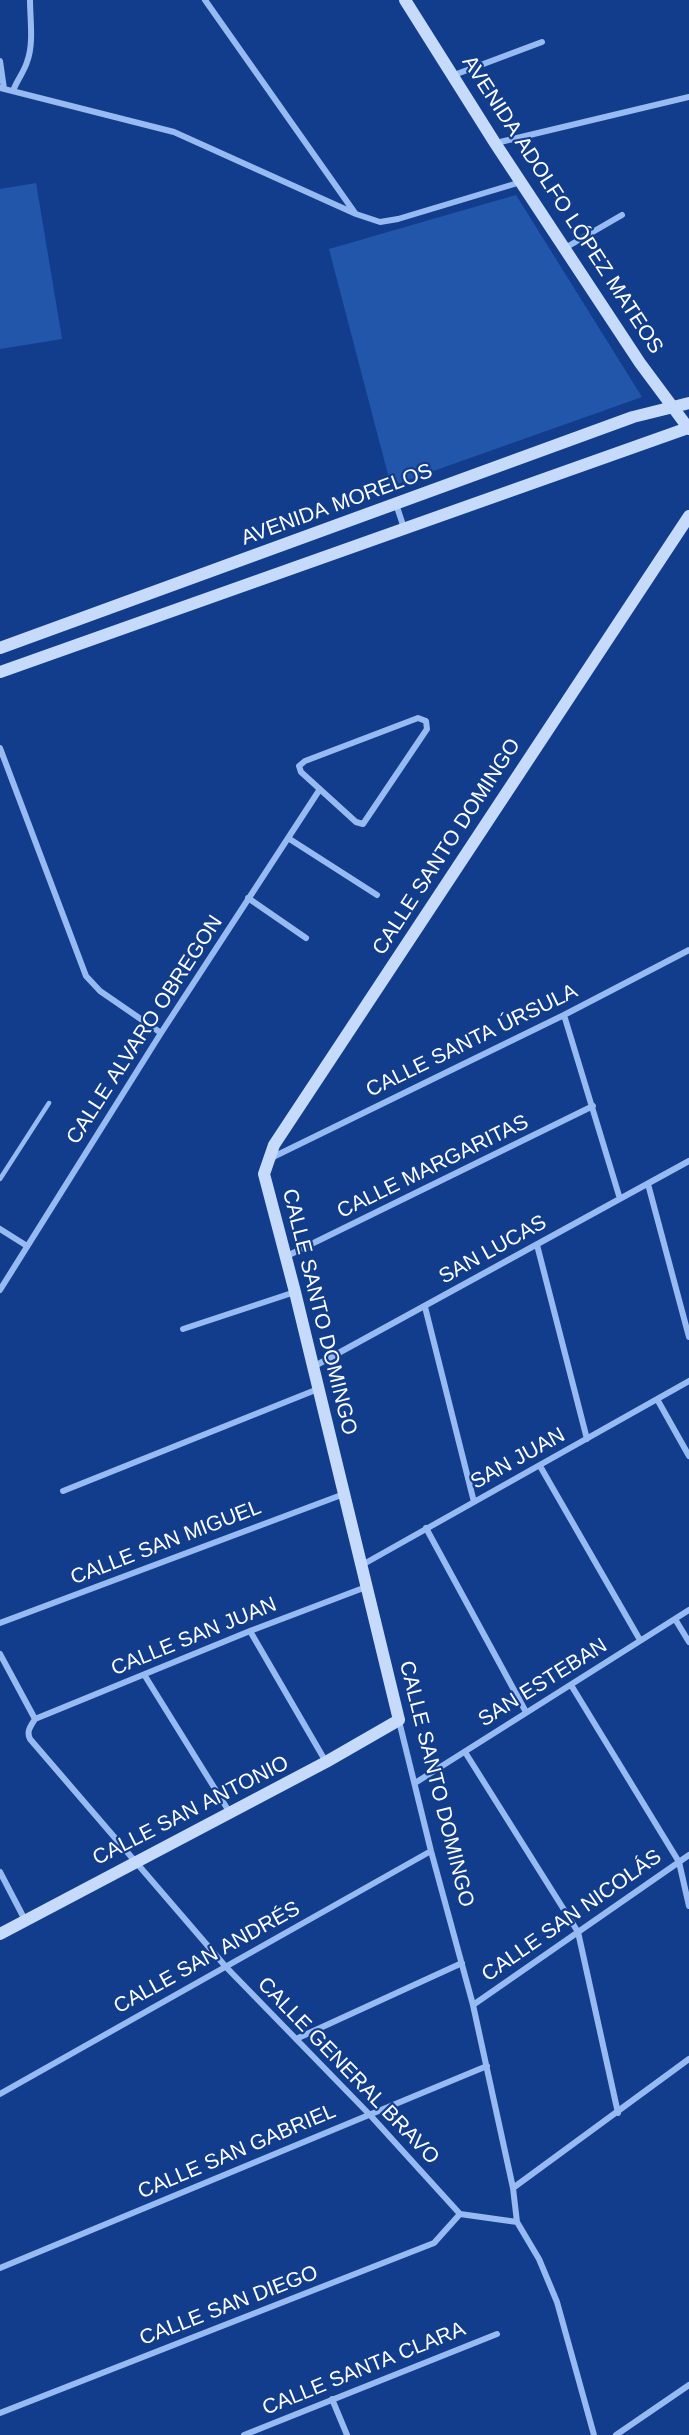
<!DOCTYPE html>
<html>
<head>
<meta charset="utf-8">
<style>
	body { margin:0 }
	canvas { display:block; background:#113d8c }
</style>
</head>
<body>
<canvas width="689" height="2435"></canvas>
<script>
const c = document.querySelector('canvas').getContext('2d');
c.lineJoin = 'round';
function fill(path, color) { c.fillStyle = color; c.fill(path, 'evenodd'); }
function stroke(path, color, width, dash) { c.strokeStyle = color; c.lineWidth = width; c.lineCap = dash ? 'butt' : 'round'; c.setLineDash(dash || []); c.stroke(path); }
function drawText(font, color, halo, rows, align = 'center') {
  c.font = font + ' Helvetica,sans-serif'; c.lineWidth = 4.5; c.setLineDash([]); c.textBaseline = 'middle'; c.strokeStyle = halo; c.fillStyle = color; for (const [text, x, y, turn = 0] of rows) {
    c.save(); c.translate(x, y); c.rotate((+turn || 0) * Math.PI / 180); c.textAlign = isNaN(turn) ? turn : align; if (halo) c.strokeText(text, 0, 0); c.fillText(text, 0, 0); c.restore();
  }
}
fill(new Path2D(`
	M36,183L62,339L0,349V189Z
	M516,195L642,397L391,486L329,249Z`), '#2256ab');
stroke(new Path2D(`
	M0,1179L49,1103`), '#98baf2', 4.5);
stroke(new Path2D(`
	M205,0L355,213
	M0,61L4,89
	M454,75L542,42
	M0,88L174,132L356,214L380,222L398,219L521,182
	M13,91C17,80 24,72 27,62C34,44 30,19 30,0
	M496,143L689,97
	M565,248L622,215
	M396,504L404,528
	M418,718L426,721L427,729L363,824L356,822L301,772L299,766L305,761Z
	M0,748L86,976L100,991L161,1033
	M288,838L377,895
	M248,898L306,938
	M564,1015L620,1199
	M271,1158L564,1015L689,950
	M648,1184L689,1337
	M0,1229L27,1246
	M537,1245L587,1439
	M287,1256L593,1106
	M0,1290L161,1033L320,789
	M425,1307L474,1502
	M183,1329L295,1292
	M313,1367L689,1161
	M657,1399L689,1456
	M540,1466L640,1640
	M63,1491L318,1389
	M426,1528L526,1712
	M362,1565L689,1381
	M675,1619L689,1642
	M0,1623L344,1494
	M250,1631L326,1762
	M0,1654L35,1719C31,1726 26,1731 30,1739L226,1967L370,2115L460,2214L517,2222
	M145,1676L230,1813
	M571,1685L679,1862L689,1906
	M35,1719L250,1631L366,1587
	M399,1721L431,1851L473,2005L513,2188L517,2222L539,2259L557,2302L594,2435
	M465,1752L578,1932L618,2113
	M415,1783L689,1610
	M0,1872L25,1920
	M473,2005L689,1855
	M296,2039L462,1963
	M0,2094L431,1851
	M513,2188L689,2059
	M0,2268L487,2066
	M332,2399L347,2435
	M0,2413L434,2243L460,2214
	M244,2435L497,2334
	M616,2435L689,2385`), '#98baf2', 6);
stroke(new Path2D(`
	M405,0L495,143L640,363L689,429
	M0,648L633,417L689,403
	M0,672L688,428
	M0,1934L326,1762L399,1720L295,1292L264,1174L274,1145L689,516`), '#c6dafc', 12);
drawText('21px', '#fff', '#113d8c', [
	["AVENIDA ADOLFO LÓPEZ MATEOS",562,205,57],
	["AVENIDA MORELOS",337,505,-20],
	["CALLE SANTO DOMINGO",447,847,-57],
	["CALLE ALVARO OBREGON",145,1030,-57],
	["CALLE SANTA ÚRSULA",472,1041,-26],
	["CALLE MARGARITAS",433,1167,-26],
	["SAN LUCAS",493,1250,-29],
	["CALLE SANTO DOMINGO",319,1312,76],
	["SAN JUAN",518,1459,-29],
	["CALLE SAN MIGUEL",166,1543,-21],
	["CALLE SAN JUAN",194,1637,-22],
	["SAN ESTEBAN",543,1683,-32],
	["CALLE SANTO DOMINGO",436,1784,76],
	["CALLE SAN ANTONIO",191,1811,-27],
	["CALLE SAN NICOLÁS",572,1916,-35],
	["CALLE SAN ANDRÉS",207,1958,-29],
	["CALLE GENERAL BRAVO",348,2071,46],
	["CALLE SAN GABRIEL",237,2152,-23],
	["CALLE SAN DIEGO",229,2306,-21],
	["CALLE SANTA CLARA",364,2369,-22]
]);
</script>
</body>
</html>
